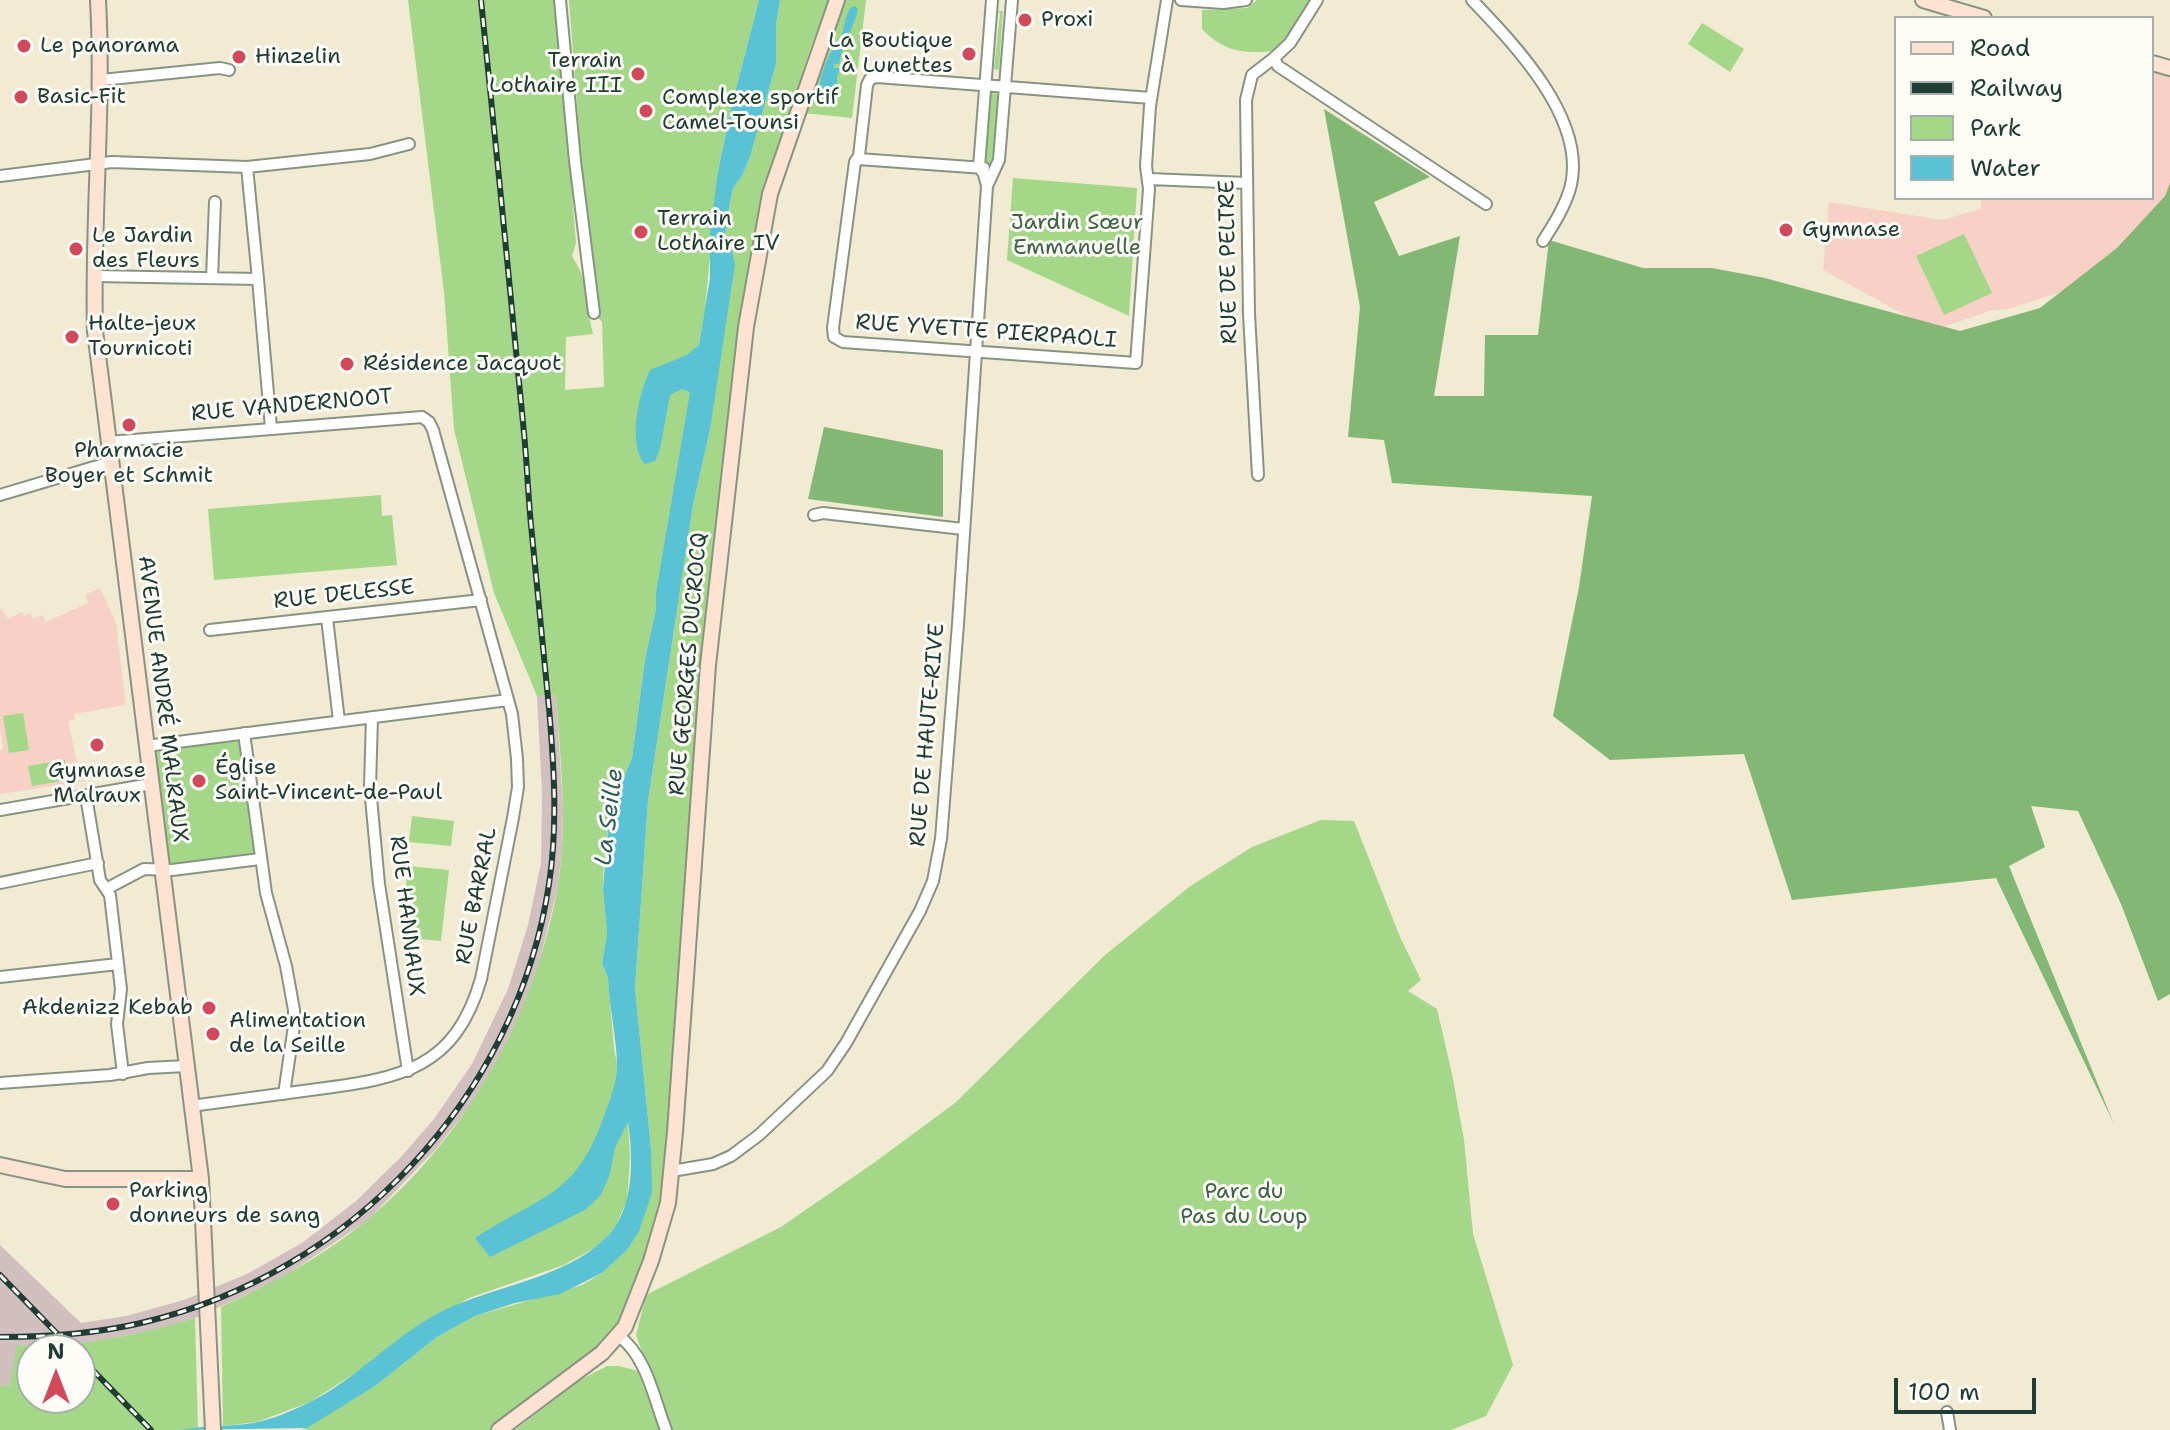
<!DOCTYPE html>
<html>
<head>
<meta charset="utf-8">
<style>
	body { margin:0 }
	#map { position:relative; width:2170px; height:1430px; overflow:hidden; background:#f0ebd2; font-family:"Shantell Sans",sans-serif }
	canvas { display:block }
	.legend { position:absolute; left:1894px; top:16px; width:260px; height:184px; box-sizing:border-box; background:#fdfcf7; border:2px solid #a4b0a9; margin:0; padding:10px 14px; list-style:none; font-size:24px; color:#1f3d34 }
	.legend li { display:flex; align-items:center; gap:16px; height:40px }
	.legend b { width:40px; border:2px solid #a4b0a9 }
	.north { position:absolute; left:16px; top:1334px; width:80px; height:80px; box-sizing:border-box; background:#fdfcf7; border:2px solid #a4b0a9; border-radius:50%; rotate:0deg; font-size:22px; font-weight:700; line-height:32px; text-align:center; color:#1f3d34 }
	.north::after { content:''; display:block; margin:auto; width:28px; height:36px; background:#d1495b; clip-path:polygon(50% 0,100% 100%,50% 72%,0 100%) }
	.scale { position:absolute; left:1894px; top:1378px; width:142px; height:36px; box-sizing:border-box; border:4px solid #1f3d34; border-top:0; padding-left:10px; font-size:24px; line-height:28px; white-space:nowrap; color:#1f3d34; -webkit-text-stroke:6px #fdfcf7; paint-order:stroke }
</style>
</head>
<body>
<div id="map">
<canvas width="2170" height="1430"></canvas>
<ul class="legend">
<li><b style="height:10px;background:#fee3d2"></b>Road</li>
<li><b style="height:10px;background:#1f3d34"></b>Railway</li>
<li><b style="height:22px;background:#a4d787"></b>Park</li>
<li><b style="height:22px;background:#59c3d5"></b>Water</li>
</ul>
<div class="north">N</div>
<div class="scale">100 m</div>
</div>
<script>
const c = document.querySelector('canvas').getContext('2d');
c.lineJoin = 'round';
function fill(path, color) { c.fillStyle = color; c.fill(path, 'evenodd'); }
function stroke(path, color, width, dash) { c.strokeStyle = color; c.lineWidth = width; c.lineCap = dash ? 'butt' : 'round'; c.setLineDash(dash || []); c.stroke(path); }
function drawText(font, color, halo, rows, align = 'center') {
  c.font = font + ' "Shantell Sans",sans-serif'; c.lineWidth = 6; c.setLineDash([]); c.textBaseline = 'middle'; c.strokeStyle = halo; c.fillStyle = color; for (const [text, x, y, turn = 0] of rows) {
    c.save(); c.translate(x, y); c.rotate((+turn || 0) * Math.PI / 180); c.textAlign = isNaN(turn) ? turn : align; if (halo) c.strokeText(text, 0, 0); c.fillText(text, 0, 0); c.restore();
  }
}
fill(new Path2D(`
	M2152,69L2170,74V210L2067,290L2008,309L1992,310L1940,328L1927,327L1823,270L1829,202L1942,220L1981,209V198H2152Z
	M100,588L116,622L126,705L74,714L75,720L68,721L77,762L74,763L75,770L83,769L85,781L0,794V750L3,749L0,727V610L2,609L8,619L22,612L24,616L30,613L33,619L42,615L46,622L88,603L85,595Z`), '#f7d1c6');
fill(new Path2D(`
	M556,695L563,808L562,852L557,890L540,960L523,1008L499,1058L470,1106L436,1149L368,1220L279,1280L195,1318L154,1330L99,1341L40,1346L18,1345L9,1388L0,1385V1245L81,1323L126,1316L184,1300L247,1274L302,1243L356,1201L401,1157L434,1119L472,1064L508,989L528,925L541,863L542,793L537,696Z`), '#d2bfbf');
fill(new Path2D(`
	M408,0H556L576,243L572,256L580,270L594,312H588L593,334L566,337L565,390L604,387L602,322L594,313L598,312L581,158L569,0H759L732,104L718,171L705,310L656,592V609L645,659L632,758L620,789V806L608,828L604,859L603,889L607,933L602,964L608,977L614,1048L628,1120L630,1158L627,1201L615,1227L598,1246L564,1265L469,1298L405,1336L366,1366L310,1402L257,1422L223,1426L221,1307C273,1283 322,1257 367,1220C465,1139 535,1015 557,890C569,826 560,759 556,695L537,696L494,593L454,429L444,292Z
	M780,0H829L811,46L758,212L747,278L696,727L676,1029L672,1043C682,1123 657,1284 605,1346L495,1430H302L375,1386L437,1337L475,1316L582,1285L602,1273L627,1250L651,1148L635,988L648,801L693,505L710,430L732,251L725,237L727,218L733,188L742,176L750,157L776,64V25Z
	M846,0H866L852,118L804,113Z
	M1257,0H1312L1285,43L1275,51C1244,54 1224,52 1202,29V10L1247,8Z
	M998,11H1003L999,70L994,69L1000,14Z
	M1702,23L1744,49L1730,72L1688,44Z
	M989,93L999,94L996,161L992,165L984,163Z
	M1013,178L1137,188L1129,316L1007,260Z
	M1964,234L1992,293L1944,315L1916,256Z
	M381,495L382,516L392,515L397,565L214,580L208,509Z
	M23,713L29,750L9,753L3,716Z
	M244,733L260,859L168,870L146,746Z
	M65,760L68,780L32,786L28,766Z
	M412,816L454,821L451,846L409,842Z
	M1321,820L1354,821L1400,937L1421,980L1408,991L1437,1009L1452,1074L1464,1140L1473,1234L1513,1365L1486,1416L1451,1430H670L636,1335L646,1295L781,1227L875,1162L955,1103L1104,956L1189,887L1252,847Z
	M408,866L449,870L441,941L401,937Z
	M195,1318L198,1430H0V1385L9,1387L17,1345C78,1348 138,1335 195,1318ZM32,1350H80V1398H32Z
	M607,1366H619L638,1371L660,1430H515L580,1380Z`), '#a4d787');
fill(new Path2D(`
	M1324,109L1430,177L1374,202L1399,256L1460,236L1434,396H1484L1485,335H1538L1549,240L1643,268H1712L1765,278L1960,331L2040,308L2117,248L2165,196L2170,183V994L2158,1001L2121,904L2078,811L2031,806L2045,847L2009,866L2114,1124L1996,878L1792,900L1744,754L1610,760L1553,716L1579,587L1592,496L1392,483L1384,440L1348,437L1360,307Z
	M824,427L943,450V517L808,499Z`), '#83b874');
fill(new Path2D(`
	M759,0H780L776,25V64L750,157L742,176L733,188L727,218L725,237L732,251L735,264L710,430L693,505L648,801L635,988L651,1148L652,1193L639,1231L627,1250L602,1273L560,1294L515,1303L475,1316L437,1337L375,1386L307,1428L181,1430C205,1425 229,1427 253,1423C271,1420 294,1410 310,1402C356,1379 391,1339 435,1315C489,1285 576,1279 614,1228C634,1201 633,1155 628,1122L615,1148L609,1177L600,1196L585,1210L490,1257L475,1238C541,1195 575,1198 604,1116C610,1100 618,1080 617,1063C616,1034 609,1006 608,977L602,964L607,933L603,889L608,828L620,806L619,789L632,758L645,659L656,609V592L690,392L682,389L670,395L660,449L655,461L645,464C627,444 639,392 650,370L687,355L699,345L710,278V232L718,171L732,104Z
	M855,6L858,9C854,28 842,44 839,64H834V68H840L837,76L838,93L831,102L820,104C814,93 826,60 831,52C834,49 838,46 839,43C845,30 843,19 851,7Z`), '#59c3d5');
const street = new Path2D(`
	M560,0L575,161L594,313
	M1181,0L1223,3L1246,0
	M1317,0L1290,43L1274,58L1278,66L1486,204
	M1472,0C1514,44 1586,118 1571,185C1566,205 1554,224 1543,241
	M101,80L220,68L229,70
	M1151,98L877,77L870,79L867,85L859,156L855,162L833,328L834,337L843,342L1136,363L1149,189L1146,166L1150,106L1167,0
	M858,159L984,168
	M247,167L258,279
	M0,176L112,162L247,167L370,154L409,144
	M1149,179L1247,183
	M987,186L999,160L1012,0
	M95,276L258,279L271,428
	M212,278L215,202
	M108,442L422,417L429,422L433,430L512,714L517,759L518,787L513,818L481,979C455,1069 401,1078 318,1089C276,1095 233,1100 191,1106
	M1258,475L1249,314L1246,100L1252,75L1274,58
	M0,495L111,462
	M814,515L823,513L963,529
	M327,618L339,721
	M210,630L481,600
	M372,717L370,787L379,884L408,1071
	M244,733L266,893L286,966L294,1010V1026L284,1094
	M146,746L508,700
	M86,796L100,880L106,889
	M0,810L151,784
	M0,883L98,863
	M0,977L118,964
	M123,1074L117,1024L121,989L110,895L106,889L144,869L172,870L260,859
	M0,1083L110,1075L148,1068L186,1066
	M672,1171L713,1164L731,1156L759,1135L827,1071L846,1043L920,911L933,881L941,839L958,624L987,186L984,174L979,167L992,0
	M619,1336C647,1357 654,1399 666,1430
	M1947,1412L1950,1430`);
const secondary = new Path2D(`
	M98,0C104,111 92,220 95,331L201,1179L213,1430
	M1923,0L1984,18
	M2152,63L2170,68
	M0,1165L65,1179H201
	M499,1430L602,1353L625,1327L651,1261L668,1203L675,1132L708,665L746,327L770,194L837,0`);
stroke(street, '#889483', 14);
stroke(secondary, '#889483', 18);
stroke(street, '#fff', 10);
stroke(secondary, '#fee3d2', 14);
const rail = new Path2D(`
	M0,1275L73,1350
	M0,1337C48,1337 94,1334 141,1323C351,1274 517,1097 549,884C558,825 554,767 549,708C543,647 537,586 531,525C528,494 527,464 524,433C510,289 496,144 481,0
	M80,1357L151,1430`);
stroke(rail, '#1f3d34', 6);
stroke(rail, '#fdfcf7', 3, [9]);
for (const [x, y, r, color] of [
	[1025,20,8,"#d1495b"],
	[24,46,8,"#d1495b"],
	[969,54,8,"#d1495b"],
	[239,57,8,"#d1495b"],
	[638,74,8,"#d1495b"],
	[21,97,8,"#d1495b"],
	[646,111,8,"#d1495b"],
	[1786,230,8,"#d1495b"],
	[641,232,8,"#d1495b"],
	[76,249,8,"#d1495b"],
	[72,337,8,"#d1495b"],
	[347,364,8,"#d1495b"],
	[129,425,8,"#d1495b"],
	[97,745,8,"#d1495b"],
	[199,781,8,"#d1495b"],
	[209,1008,8,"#d1495b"],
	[213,1034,8,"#d1495b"],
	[113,1204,8,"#d1495b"]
]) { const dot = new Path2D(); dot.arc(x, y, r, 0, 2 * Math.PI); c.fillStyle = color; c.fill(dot); stroke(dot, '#fdfcf7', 3); }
drawText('22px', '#1f3d34', '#fdfcf7', [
	["Proxi",1041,20],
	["La Boutique",953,41,"right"],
	["à Lunettes",953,66,"right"],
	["Le panorama",40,46],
	["Hinzelin",255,57],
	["Terrain",622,61,"right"],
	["Lothaire III",622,86,"right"],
	["Basic-Fit",37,97],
	["Complexe sportif",662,98],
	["Camel-Tounsi",662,123],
	["Terrain",657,219],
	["Lothaire IV",657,244],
	["Gymnase",1802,230],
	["Le Jardin",92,236],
	["des Fleurs",92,261],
	["Halte-jeux",88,324],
	["Tournicoti",88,349],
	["Résidence Jacquot",363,364],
	["Pharmacie",129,451,"center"],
	["Boyer et Schmit",129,476,"center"],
	["Église",215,768],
	["Saint-Vincent-de-Paul",215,793],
	["Gymnase",97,771,"center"],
	["Malraux",97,796,"center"],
	["Akdenizz Kebab",193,1008,"right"],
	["Alimentation",229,1021],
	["de la Seille",229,1046],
	["Parking",129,1191],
	["donneurs de sang",129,1216]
], 'left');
drawText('22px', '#406449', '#fdfcf7', [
	["Jardin Sœur",1077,223],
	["Emmanuelle",1077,248],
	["Parc du",1244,1192],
	["Pas du Loup",1244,1217]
]);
drawText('22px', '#1f3d34', '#fdfcf7', [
	["RUE DE PELTRE",1229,262,-91],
	["RUE YVETTE PIERPAOLI",986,332,4],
	["RUE VANDERNOOT",292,406,-5],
	["RUE DELESSE",344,595,-6],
	["RUE GEORGES DUCROCQ",689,664,-85],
	["AVENUE ANDRÉ MALRAUX",162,699,83],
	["RUE DE HAUTE-RIVE",928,735,-85],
	["RUE BARRAL",477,896,-79],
	["RUE HANNAUX",406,916,83]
]);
drawText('italic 24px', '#2e5e5c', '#fdfcf7', [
	["La Seille",610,817,-83]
]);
</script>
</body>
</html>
